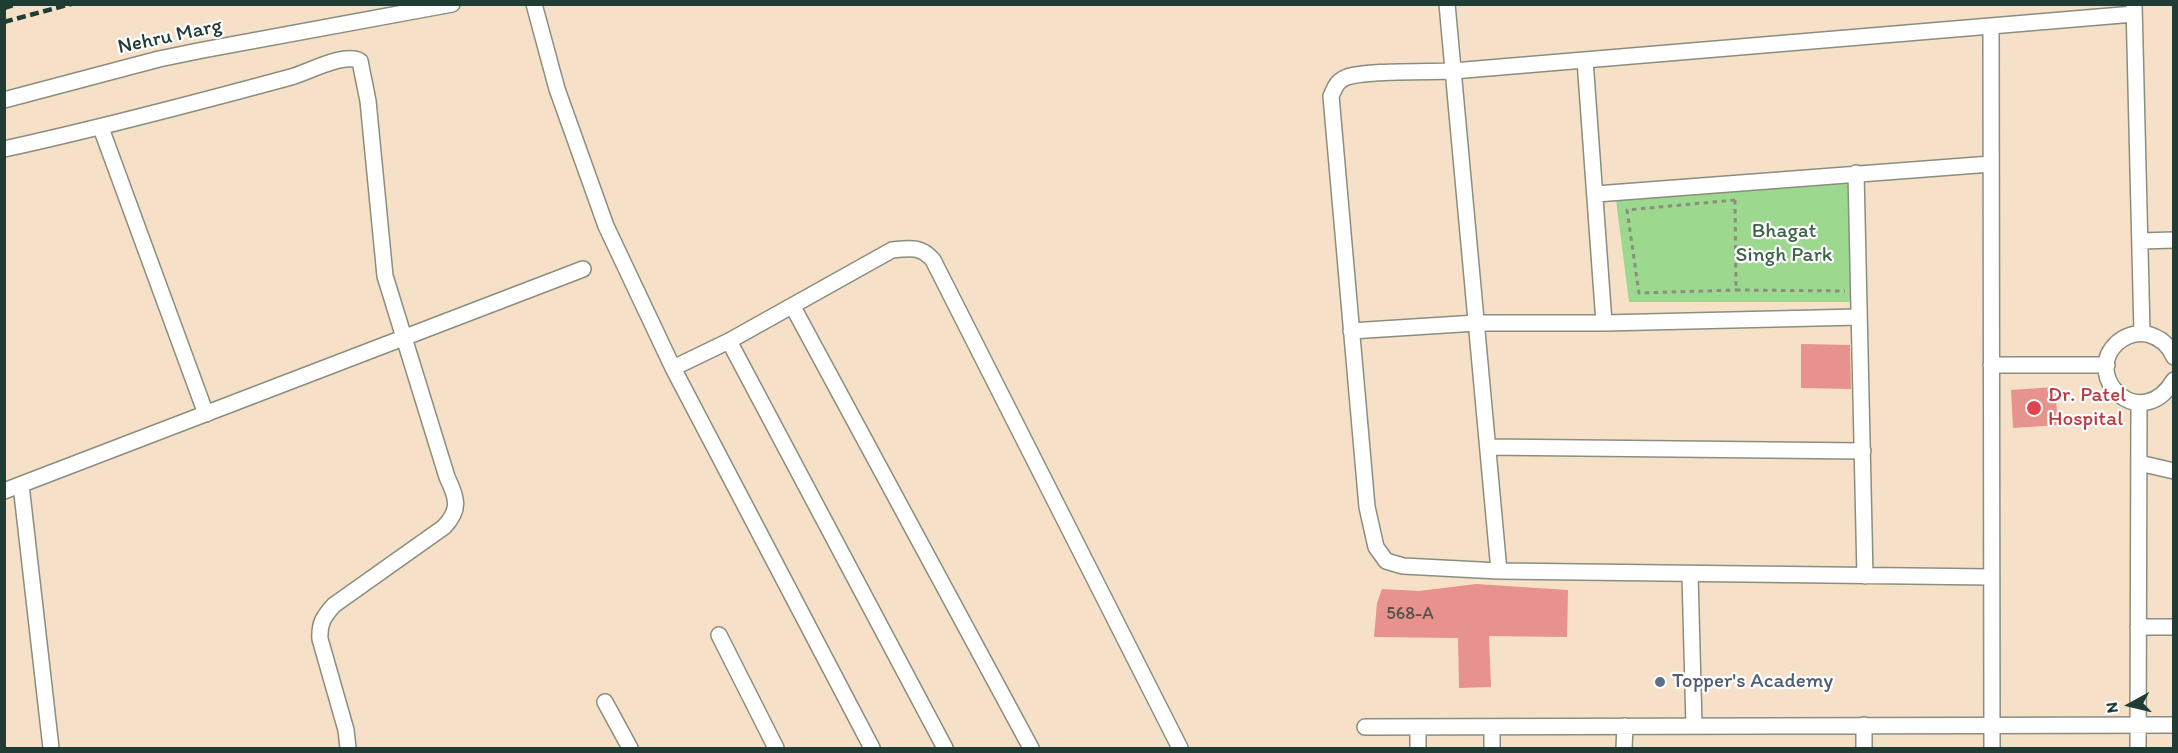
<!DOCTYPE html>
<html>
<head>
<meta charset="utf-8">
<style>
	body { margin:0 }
	#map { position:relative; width:2178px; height:753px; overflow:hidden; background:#f6e0c8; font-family:Itim,sans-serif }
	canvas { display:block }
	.frame { position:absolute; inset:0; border:6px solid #1f3d34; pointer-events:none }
	.north { position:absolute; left:2100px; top:675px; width:60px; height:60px; -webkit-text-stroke:4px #fff; paint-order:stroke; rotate:262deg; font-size:16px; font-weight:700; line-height:24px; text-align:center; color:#1f3d34 }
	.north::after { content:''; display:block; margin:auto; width:21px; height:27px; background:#1f3d34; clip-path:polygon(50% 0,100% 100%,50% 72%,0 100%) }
</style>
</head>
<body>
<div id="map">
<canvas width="2178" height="753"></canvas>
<div class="frame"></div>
<div class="north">N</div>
</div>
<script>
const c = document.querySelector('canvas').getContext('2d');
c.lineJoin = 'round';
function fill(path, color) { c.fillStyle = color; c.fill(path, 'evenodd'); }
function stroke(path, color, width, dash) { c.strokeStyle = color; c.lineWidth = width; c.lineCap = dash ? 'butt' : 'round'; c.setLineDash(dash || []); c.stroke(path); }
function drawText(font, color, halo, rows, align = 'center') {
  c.font = font + ' Itim,sans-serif'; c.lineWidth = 4.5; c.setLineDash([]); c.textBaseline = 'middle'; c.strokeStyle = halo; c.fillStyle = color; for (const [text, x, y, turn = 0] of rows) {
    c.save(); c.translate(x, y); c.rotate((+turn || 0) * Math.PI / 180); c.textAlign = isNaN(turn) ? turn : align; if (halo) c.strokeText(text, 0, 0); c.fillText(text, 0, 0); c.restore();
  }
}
fill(new Path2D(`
	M1851,181L1854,302H1629L1616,200Z`), '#9cd88d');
fill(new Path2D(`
	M1801,344L1850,345L1851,389L1801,388Z
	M2055,387L2058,425L2013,428L2011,390Z
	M1476,584L1568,590L1567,637L1489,636L1491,687L1459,688L1458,638L1374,637L1377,603L1382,589L1419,591Z`), '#e7928c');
const minor = new Path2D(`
	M534,4L557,89L606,226L673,368L872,748
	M1447,4L1499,571
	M2134,4L2142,333
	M1991,26L1992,748
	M1585,60L1604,323
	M4,100L159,59L203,50L452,4
	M101,128L206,414
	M4,149C101,128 195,103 291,77C309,72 344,52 360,61L368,101L385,276L447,477C457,498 461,509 444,527L334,605C324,616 319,623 320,639L346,730L348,748
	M1856,173L1865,576
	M1596,194L1991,164
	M2140,241L2174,240
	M793,307L1031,748
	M1351,331L1476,323H1604L1859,317
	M729,341L945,748
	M2174,357C2169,345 2159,337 2147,334C2136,332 2125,336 2117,343C2081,377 2141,435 2174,380
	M1991,365H2107
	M673,368L729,341L892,250C910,248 921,246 933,260L1180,748
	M1488,447L1863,451
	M2139,463L2174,471
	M21,485L51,748
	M4,491L583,269
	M1690,574L1694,726
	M1991,577L1499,571L1403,566L1386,561L1376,547L1367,507L1331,96C1335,88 1336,82 1345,78C1359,70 1432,72 1453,71L2134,14
	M2138,627H2174
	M719,635L776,748
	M605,702L630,748
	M1365,727L2174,725
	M1418,727V748
	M1492,748V727
	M1624,748L1625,726
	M1864,748V725
	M2138,748L2139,403`);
stroke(minor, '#8a8e7e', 18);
stroke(new Path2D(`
	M1735,200L1627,210L1639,293L1736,290
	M1735,200L1736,290L1845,291`), '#8a8e7e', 3, [4.5, 4.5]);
stroke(minor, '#fff', 15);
stroke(new Path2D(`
	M4,8L17,4
	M4,22L71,4`), '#1f3d34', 4.5, [9, 4.5]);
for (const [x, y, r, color] of [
	[2034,408,8,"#e0444e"],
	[1660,682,6,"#5c6f8a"]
]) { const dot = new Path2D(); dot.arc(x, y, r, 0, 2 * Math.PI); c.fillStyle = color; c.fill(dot); stroke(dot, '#fff', 2); }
drawText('18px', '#51524a', null, [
	["568-A",1410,614]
]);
drawText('21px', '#1f3d34', '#fff', [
	["Nehru Marg",170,37,-12]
]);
drawText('21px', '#3e644a', '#fff', [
	["Bhagat",1784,232],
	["Singh Park",1784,256]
]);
drawText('21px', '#be3a42', '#fff', [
	["Dr. Patel",2048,396],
	["Hospital",2048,420]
], 'left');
drawText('21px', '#4e5e75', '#fff', [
	["Topper's Academy",1672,682]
], 'left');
</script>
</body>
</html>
